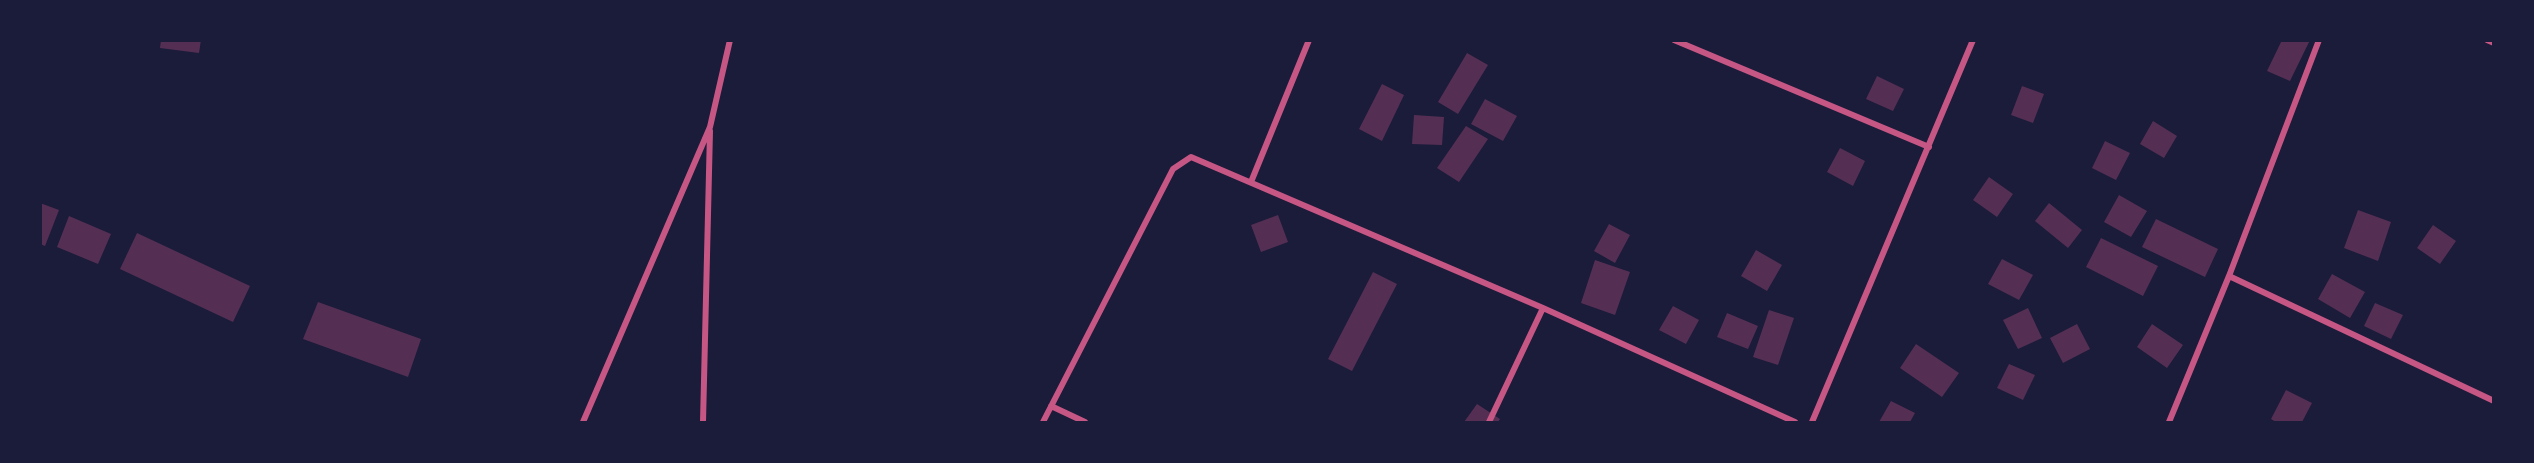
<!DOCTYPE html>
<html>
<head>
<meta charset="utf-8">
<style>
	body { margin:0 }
	#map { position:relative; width:2534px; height:463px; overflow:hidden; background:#1b1b3a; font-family:"IBM Plex Sans",sans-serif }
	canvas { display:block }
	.frame { position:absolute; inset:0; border:42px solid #1b1b3a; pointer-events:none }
</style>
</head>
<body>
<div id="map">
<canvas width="2534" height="463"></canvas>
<div class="frame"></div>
</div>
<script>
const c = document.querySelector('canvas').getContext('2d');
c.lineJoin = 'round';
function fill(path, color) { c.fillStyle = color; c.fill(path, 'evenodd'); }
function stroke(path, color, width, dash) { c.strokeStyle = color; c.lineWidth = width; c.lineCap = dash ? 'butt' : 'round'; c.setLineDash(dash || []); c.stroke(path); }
fill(new Path2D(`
	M161,40H201L199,53L160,48Z
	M2282,40H2310L2290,81L2267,71Z
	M1467,53L1488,65L1458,114L1438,102Z
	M1877,76L1904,89L1893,111L1866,99Z
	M1382,84L1404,95L1382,141L1359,129Z
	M2022,86L2044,94L2033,123L2011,115Z
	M1485,99L1517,116L1503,141L1471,124Z
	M1414,115L1444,117L1442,145L1412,144Z
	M2153,121L2177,136L2164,158L2140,144Z
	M1466,126L1488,139L1459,182L1437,168Z
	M2105,141L2130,153L2116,180L2092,168Z
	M1840,148L1865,161L1853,186L1827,172Z
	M1989,177L2013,194L1997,217L1973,200Z
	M2119,195L2147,211L2131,237L2104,222Z
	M40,203L59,210L45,246L40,244Z
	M2049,203L2082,230L2068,248L2035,221Z
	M2358,210L2391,222L2378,261L2344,248Z
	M1278,215L1288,242L1261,252L1251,225Z
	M69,216L111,234L98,264L57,247Z
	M2156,219L2218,249L2205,277L2142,247Z
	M1609,224L1630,235L1615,263L1594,251Z
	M2433,225L2456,241L2440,264L2417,248Z
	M137,233L250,286L233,322L120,269Z
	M2101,238L2158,266L2143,296L2086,267Z
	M1756,250L1782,265L1767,291L1741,276Z
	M2002,259L2033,275L2019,300L1988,284Z
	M1595,260L1630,272L1615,315L1581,303Z
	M1373,272L1397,284L1352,371L1328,359Z
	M2332,274L2365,292L2350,318L2318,299Z
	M318,302L421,339L408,377L303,339Z
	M2375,303L2403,315L2391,339L2364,326Z
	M1673,306L1699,320L1686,344L1659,330Z
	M2028,308L2042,338L2018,349L2003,320Z
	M1769,310L1794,318L1778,365L1753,357Z
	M1727,313L1758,326L1748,349L1717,337Z
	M2077,324L2090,349L2063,363L2050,338Z
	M2152,324L2183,345L2167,368L2137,347Z
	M1916,344L1959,373L1942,397L1900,368Z
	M2009,364L2035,375L2023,400L1997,388Z
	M2286,390L2312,403L2302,422H2276L2271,419Z
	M1891,401L1915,413L1910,422H1879Z
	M1477,404L1500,419L1498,422H1464Z`), '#542f53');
stroke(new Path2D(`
	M1674,40L1929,147
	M2487,40L2494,43
	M1251,182L1309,40
	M2229,276L2494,401
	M1051,406L1085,422
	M583,422L710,127L730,40
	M703,422L710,131
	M1043,422L1173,169L1191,157L1543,308L1795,422
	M1489,422L1543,308
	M1812,422L1973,40
	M2169,422L2229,276L2319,40`), '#c65784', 6);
</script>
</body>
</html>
